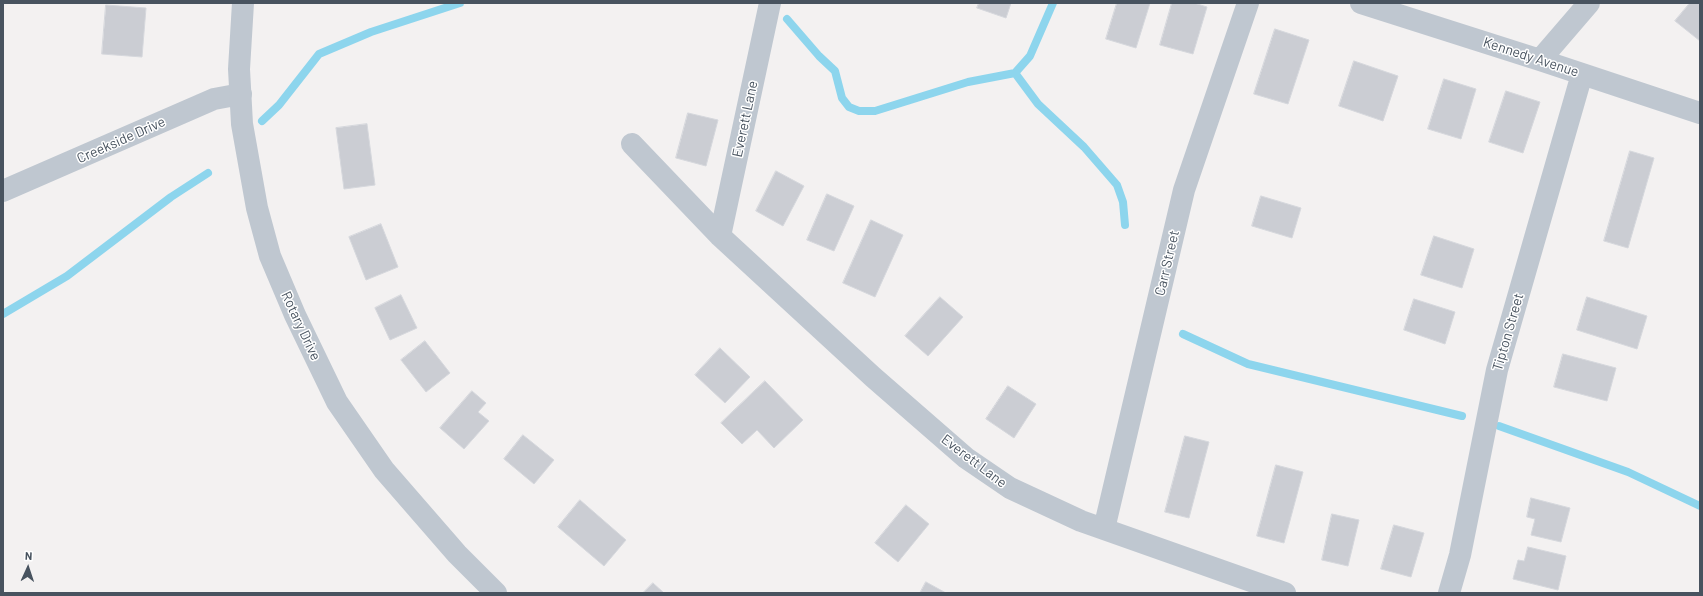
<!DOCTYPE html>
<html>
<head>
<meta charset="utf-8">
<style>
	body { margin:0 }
	#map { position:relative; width:1703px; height:596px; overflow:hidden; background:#f3f1f1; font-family:Barlow,sans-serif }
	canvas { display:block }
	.frame { position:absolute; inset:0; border:4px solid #48535f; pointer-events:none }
	.north { position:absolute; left:8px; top:548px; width:40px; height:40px; -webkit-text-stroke:3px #fff; paint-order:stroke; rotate:3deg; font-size:11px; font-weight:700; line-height:16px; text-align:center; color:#48535f }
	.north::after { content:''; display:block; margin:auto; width:14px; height:18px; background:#48535f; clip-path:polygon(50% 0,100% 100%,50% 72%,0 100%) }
</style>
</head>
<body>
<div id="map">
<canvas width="1703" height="596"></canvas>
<div class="frame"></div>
<div class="north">N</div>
</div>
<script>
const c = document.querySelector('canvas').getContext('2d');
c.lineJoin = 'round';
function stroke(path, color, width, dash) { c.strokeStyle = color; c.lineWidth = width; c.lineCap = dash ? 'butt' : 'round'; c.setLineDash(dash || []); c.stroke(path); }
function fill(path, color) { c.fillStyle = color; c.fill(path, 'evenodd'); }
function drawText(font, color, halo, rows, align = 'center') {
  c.font = font + ' Barlow,sans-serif'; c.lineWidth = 3; c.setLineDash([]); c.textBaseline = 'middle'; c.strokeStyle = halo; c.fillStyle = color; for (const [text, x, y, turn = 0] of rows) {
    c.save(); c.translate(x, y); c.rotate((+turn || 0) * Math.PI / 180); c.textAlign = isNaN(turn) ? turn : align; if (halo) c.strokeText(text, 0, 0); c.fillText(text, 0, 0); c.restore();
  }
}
stroke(new Path2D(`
	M787,19L819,56L835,71L842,98L849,107L859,111H875L968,82L1015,73L1030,56L1053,3
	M1015,73L1038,104L1084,147L1117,185L1123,202L1125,225
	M262,121L279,105L319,54L371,32L460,3
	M3,314L67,276L171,197L208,173
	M1183,334L1248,364L1462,416
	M1499,426L1628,472L1700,506`), '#8dd5ed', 8);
const building = new Path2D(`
	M979,3H1011L1006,18L977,8Z
	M1117,3H1150L1136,48L1106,39Z
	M1172,3H1194L1207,7L1193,54L1160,45Z
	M1690,3H1700V41L1675,21Z
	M106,5L146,8L142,57L102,54Z
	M1275,29L1309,40L1288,104L1254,94Z
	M1354,61L1398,76L1383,121L1339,106Z
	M1444,79L1476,89L1461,139L1428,129Z
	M1506,91L1540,102L1523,153L1489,142Z
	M688,113L718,120L706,166L676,158Z
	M367,124L375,185L344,189L336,128Z
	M1630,151L1654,158L1628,248L1604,241Z
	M776,171L804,186L783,226L756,211Z
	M827,194L854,206L834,251L807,240Z
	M1261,196L1301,208L1292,238L1252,226Z
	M871,220L903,235L875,297L843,283Z
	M381,224L398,267L366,280L349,237Z
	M1434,236L1474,249L1462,288L1421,275Z
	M401,295L417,328L390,340L375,308Z
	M940,297L963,317L928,356L905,336Z
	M1587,297L1647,316L1637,349L1577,330Z
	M1414,299L1455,312L1445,344L1404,330Z
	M425,341L450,373L426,392L401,360Z
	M720,348L750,377L725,403L695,375Z
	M1563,354L1616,368L1607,401L1554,387Z
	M765,381L803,420L774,448L757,430L742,444L721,423Z
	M1008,386L1036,404L1014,438L986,419Z
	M472,391L486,403L478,412L489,421L464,449L440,428Z
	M523,435L554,460L534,484L504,459Z
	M1185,436L1209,442L1189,518L1165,512Z
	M1276,465L1303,472L1284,543L1257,536Z
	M1531,498L1570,508L1561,542L1531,535L1535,519L1527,517Z
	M580,500L626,540L604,566L558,527Z
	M906,505L929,524L898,562L875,543Z
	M1332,514L1359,520L1348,566L1322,560Z
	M1394,525L1424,533L1411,577L1381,569Z
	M1528,547L1566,556L1558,590L1513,579L1518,560L1524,561Z
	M926,582L946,593H920Z
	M653,583L664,593H643Z`);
fill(building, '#cbcdd3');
stroke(building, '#d5d7dc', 1);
stroke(new Path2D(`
	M1361,3L1540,60L1700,113
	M1540,60L1589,3
	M632,144L720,236L873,377L966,458L1010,488L1081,521L1285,593
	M3,191L214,99L241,94
	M720,236L770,3
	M1104,529L1184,190L1248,3
	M1449,593L1460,555L1497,370L1582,74`), '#bfc7d0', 22);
stroke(new Path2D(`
	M243,3L239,69L242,124L257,208L270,256L295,315L337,402L384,470L457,554L496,593`), '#bfc7d0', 22);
drawText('14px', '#48535f', '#fff', [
	["Kennedy Avenue",1531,57,18],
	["Everett Lane",745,119,-78],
	["Creekside Drive",121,140,-24],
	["Carr Street",1167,263,-77],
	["Rotary Drive",301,326,65],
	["Tipton Street",1508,332,-74],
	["Everett Lane",974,461,37]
]);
</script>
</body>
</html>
